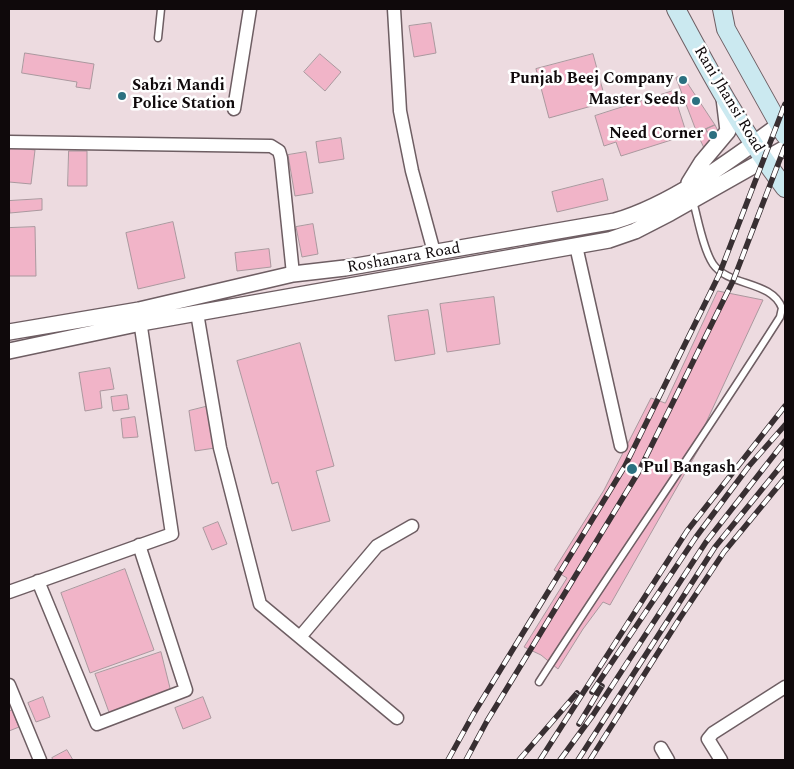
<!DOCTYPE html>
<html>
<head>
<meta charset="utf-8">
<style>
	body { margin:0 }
	#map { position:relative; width:794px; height:769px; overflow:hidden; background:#eddbe0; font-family:Spectral,serif }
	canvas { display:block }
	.frame { position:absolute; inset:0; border:10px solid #0f090b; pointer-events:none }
</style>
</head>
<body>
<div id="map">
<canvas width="794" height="769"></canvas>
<div class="frame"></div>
</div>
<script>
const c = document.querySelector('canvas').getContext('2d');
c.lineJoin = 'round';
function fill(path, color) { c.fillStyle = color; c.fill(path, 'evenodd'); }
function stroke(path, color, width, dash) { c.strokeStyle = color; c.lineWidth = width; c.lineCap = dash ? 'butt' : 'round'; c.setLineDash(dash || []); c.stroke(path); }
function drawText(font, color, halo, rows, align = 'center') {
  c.font = font + ' Spectral,serif'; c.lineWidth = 5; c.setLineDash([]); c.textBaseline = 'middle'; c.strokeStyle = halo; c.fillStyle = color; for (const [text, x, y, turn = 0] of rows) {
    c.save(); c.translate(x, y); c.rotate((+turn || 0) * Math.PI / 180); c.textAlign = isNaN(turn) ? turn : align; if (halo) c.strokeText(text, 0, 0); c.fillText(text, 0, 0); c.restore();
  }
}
const building = new Path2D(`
	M431,23L436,53L414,57L409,26Z
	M25,53L94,64L90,89L76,87L77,82L22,73Z
	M320,54L341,72L325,91L304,72Z
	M593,54L606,102L549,118L536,69Z
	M682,75L715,125L697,133L676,78Z
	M673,91L687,135L621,156L616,142L604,146L595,116Z
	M715,125L720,135L711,142L706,129Z
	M706,129L711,142L704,148L697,133Z
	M341,138L344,159L319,163L316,142Z
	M10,147L35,150L31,184L9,182Z
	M69,151H87V186H68Z
	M306,152L313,193L295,196L288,155Z
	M603,179L608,200L557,212L552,192Z
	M42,199V210L10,213L9,201Z
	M173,222L185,278L138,289L126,233Z
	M313,224L318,254L302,257L296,227Z
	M35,227L36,276H9V228Z
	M269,249L271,267L237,271L235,253Z
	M718,291L763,300L704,427L709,431L610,605L603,602L583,629L558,669L541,655L524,647L567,578L554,570L604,490L651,398L665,403Z
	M494,297L500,344L447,352L440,304Z
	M428,310L435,354L395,361L388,316Z
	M300,343L334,466L316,471L330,521L292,531L278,482L272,484L237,361Z
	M110,368L114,389L100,391L102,408L85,411L79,373Z
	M127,395L129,409L113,411L111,397Z
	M209,406L215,448L195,451L189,411Z
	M135,417L138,437L123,438L121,419Z
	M218,522L227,544L212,550L203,528Z
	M125,569L154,650L90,673L61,593Z
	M161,652L171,692L110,715L95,674Z
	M43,697L50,717L36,722L28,703Z
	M203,697L211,718L183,729L175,708Z
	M12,710L19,727L9,731V712Z
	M67,750L73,760H53L52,758Z`);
fill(building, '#f1b4c8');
stroke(building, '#aa989e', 1);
const service = new Path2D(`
	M158,38L161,9
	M539,682C618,559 702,440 780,317L782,308C771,280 729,287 713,264C703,249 698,219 693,201`);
const minor = new Path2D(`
	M394,9L400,111L412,171L434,252
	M234,109L250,9
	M9,142L271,146L279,151L281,158L293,274
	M576,246L621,446
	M197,313L220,448L260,604L397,718
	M38,581L97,724L186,690L139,545
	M9,592L172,534L139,314
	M300,637L377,546L412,526
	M9,685L40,760
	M661,748L668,760
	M721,760L708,739L713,733L785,687`);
const tertiary = new Path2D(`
	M689,183L702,162L728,131L724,98
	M9,332L139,310L293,274L345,268L615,221C673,204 731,160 779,125
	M9,351L141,323L609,240L635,231L670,213L785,148`);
const secondary = new Path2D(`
	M676,9C709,71 742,132 785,188
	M722,9L726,29L785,135`);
stroke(service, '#6e5e63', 9);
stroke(minor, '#6e5e63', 15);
stroke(tertiary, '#6e5e63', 18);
stroke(secondary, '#6e5e63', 20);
stroke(service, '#fff', 6);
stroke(minor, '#fff', 12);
stroke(tertiary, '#fff', 15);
stroke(secondary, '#cbe9f0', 18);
const rail = new Path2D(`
	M592,692L696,537L749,466L785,425
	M579,724L602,686
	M448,760L474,713L625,466L719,275L785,104
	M466,760L487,721L638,473L733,281L785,146
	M519,760L577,693
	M540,760L687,531L785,406
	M560,760L593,715L706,542L785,441
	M578,760L715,547L785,461
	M590,760L680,618L724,552L785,478`);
stroke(rail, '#382f32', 5.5);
stroke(rail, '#fff', 4, [11]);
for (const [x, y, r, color] of [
	[683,80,5,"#2c7080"],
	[122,96,5,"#2c7080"],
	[696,101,5,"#2c7080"],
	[713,135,5,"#2c7080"],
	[632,469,6,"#2c7080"]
]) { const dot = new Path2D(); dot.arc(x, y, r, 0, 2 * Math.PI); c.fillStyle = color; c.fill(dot); stroke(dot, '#fff', 2); }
drawText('bold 16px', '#0f090b', '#fff', [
	["Punjab Beej Company",673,80],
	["Sabzi Mandi",132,87,"left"],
	["Police Station",132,105,"left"],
	["Master Seeds",686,101],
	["Need Corner",703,135],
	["Pul Bangash",643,469,"left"]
], 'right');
drawText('16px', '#0f090b', '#fff', [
	["Rani Jhansi Road",728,100,59],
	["Roshanara Road",404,259,-10]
]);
</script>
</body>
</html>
